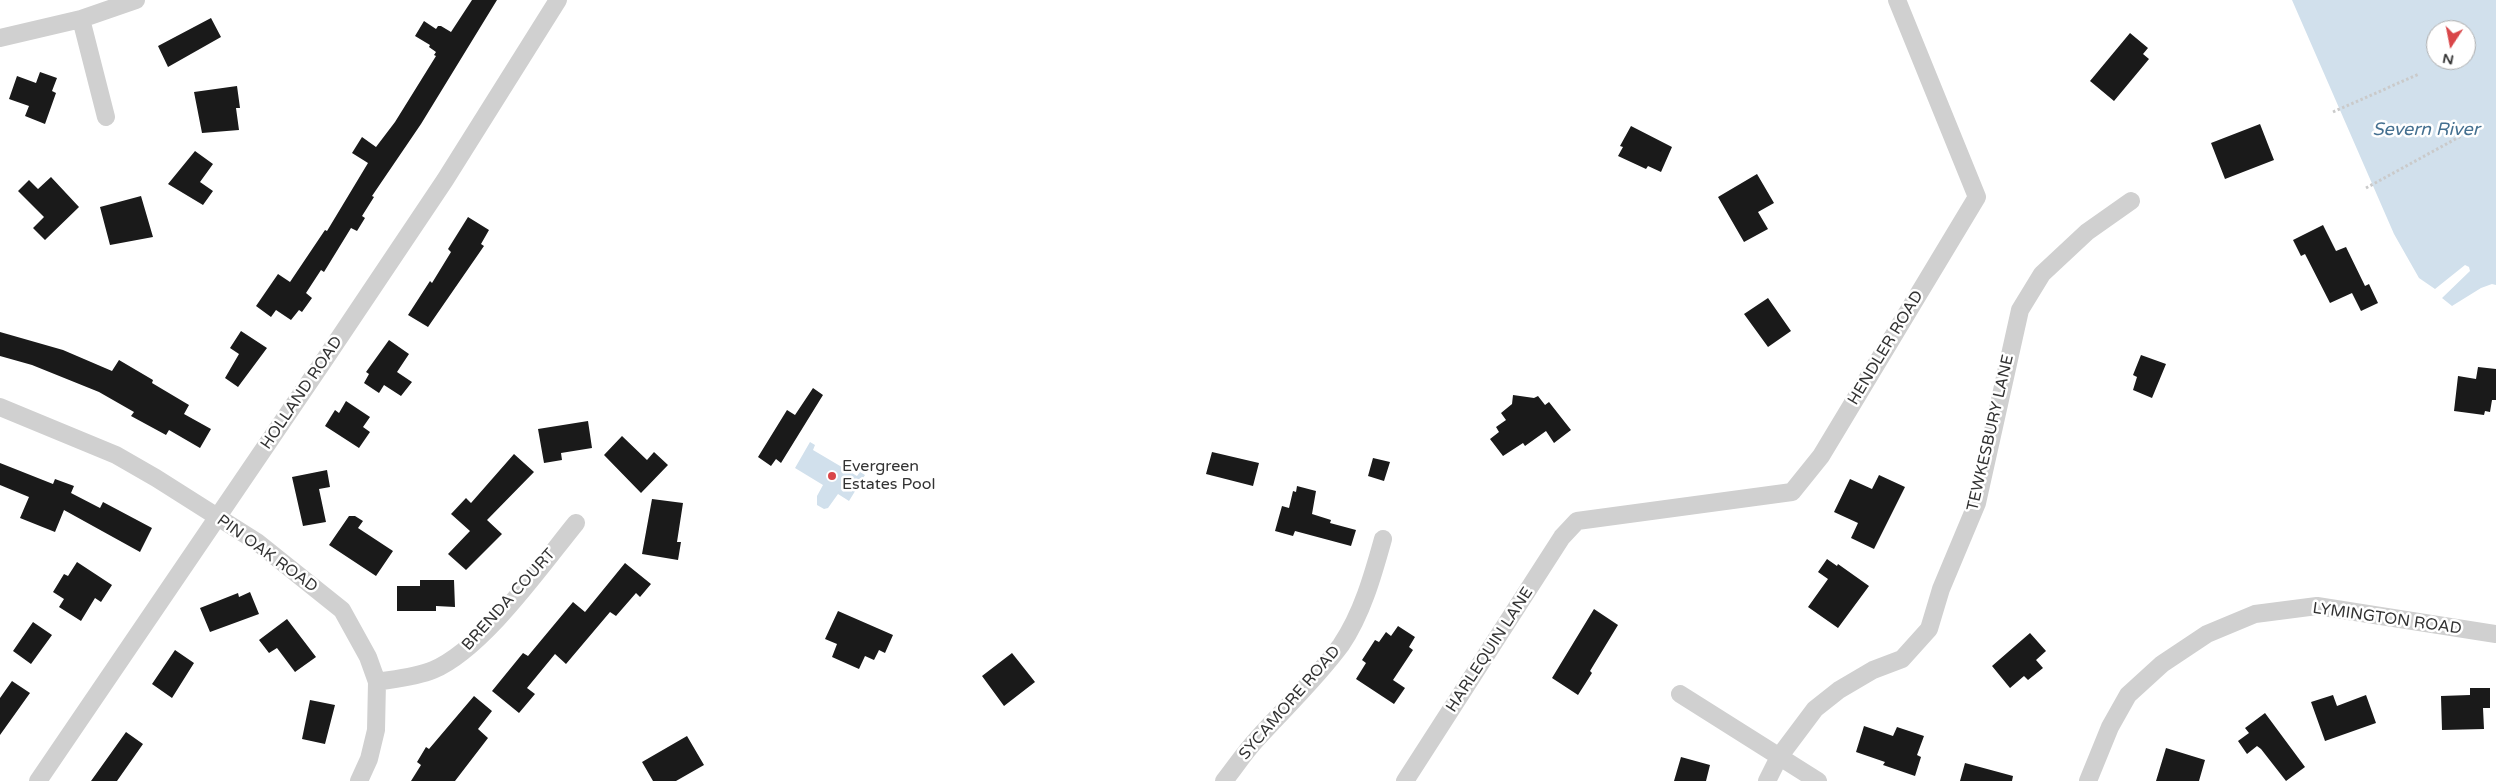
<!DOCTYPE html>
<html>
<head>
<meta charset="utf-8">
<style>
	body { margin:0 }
	#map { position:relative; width:2496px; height:781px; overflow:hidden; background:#fff; font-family:"Varela Round",sans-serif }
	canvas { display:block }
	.north { position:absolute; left:2426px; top:20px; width:50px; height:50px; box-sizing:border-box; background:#fff; border:1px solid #adadad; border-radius:50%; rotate:191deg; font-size:14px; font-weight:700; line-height:20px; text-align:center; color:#333 }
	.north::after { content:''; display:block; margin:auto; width:18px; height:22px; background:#d94649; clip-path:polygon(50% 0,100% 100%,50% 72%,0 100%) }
</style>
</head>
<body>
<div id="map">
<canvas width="2496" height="781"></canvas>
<div class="north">N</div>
</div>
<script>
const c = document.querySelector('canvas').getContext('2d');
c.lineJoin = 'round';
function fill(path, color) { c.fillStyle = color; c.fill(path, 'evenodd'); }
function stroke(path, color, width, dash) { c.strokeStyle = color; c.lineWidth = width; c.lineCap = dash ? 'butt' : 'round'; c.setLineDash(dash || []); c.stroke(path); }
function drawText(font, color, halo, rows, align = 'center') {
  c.font = font + ' "Varela Round",sans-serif'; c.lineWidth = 5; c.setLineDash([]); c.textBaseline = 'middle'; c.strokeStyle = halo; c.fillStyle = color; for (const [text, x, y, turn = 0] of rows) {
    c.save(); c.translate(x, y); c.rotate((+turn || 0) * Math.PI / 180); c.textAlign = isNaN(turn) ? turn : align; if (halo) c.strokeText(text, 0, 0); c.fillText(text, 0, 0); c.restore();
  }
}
fill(new Path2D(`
	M2292,0H2496V285L2492,284L2481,288L2452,306L2442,298L2470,271L2469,267L2465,265L2435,289L2419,278L2394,234ZM2436,30H2466V60H2436Z
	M810,442L815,445L813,450L857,476L860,472L865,475L849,501L838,494L828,508L824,509L817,505V496L823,485L795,468Z`), '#d1e0ec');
fill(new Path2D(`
	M472,0H497L421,124L372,196L374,197L362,216L365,218L357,231L351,228L324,272L321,270L306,293L312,298L302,312L299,310L291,320L276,310L271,317L256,306L278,274L290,282L325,230L327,231L368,163L352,153L362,137L376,147L395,122L436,56L434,55L436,52L429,47L430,45L415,36L424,21L436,29L438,26H441L451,32Z
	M211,18L221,37L168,67L158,46Z
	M2130,33L2148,48L2143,54L2149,59L2114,101L2090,81Z
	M40,72L57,78L52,91L56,93L45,124L25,116L29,106L9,99L17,76L36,83Z
	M237,86L240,108H236L239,130L202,133L194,92Z
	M2260,124L2274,160L2225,179L2211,143Z
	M1631,126L1672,147L1661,172L1648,166L1646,169L1618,156L1623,147L1620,146Z
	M195,151L213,164L200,182L213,191L203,205L168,184Z
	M1757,174L1774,203L1758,212L1768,229L1744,242L1718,197Z
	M51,177L79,207L45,240L33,228L44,217L18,191L29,180L38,189Z
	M141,196L153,237L110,245L100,207Z
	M468,217L489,230L481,244L484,246L428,327L408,315L430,281L432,283L451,252L448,249Z
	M2323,225L2336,251L2346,247L2365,286L2369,284L2378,303L2361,311L2352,293L2330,303L2305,254L2301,256L2293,240Z
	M1768,298L1791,331L1768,347L1744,314Z
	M241,331L267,348L238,387L225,378L239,354L230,348Z
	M0,332L63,350L112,371L119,360L153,380L152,383L189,405L184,414L211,429L200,448L169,430L166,435L131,416L134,412L99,392L32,365L0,356Z
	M389,340L409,354L397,372L412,382L401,396L384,385L379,393L364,383L369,374L366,372Z
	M2141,355L2166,364L2152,398L2133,390L2137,377L2133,375Z
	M2478,367L2496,369V400H2492L2490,412L2485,411L2484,415L2454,411L2458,376L2476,379Z
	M813,388L823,395L781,463L776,459L771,466L758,457L787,410L795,415Z
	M1513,395L1534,398L1538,396L1545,405L1549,402L1571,430L1554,443L1546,431L1525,446L1523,443L1503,456L1490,439L1499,432L1496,427L1506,420L1501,413L1512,404Z
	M346,401L370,417L363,427L370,432L359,448L325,426L335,410L339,413Z
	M588,421L592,448L561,453L562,460L544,463L538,429Z
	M622,436L647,460L654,452L668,465L641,493L604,455Z
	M1212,452L1259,463L1253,486L1206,474Z
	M514,454L534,472L487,520L502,534L466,570L448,554L470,531L451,514L466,498L471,503Z
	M1373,458L1390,462L1384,481L1368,476Z
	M0,463L53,484L55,479L74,486L71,493L100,508L103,502L152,528L140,552L64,510L55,532L20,518L29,497L0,485Z
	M327,470L330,487L319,489L326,522L303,526L292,477Z
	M1879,475L1905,487L1874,549L1851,538L1858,523L1834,512L1850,479L1872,489Z
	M1297,486L1316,491L1312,514L1331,520L1330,523L1356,530L1351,546L1295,531L1293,536L1275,531L1282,506L1289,508L1293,491L1296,492Z
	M652,499L683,503L677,542H681L678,560L642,554Z
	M349,516H355L363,521L358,528L393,551L376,576L329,545Z
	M1827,559L1837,566L1838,564L1869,586L1838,628L1808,607L1828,579L1818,572Z
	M77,562L112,585L101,602L95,598L81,621L59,607L64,599L53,592L64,574L68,576Z
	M625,563L651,584L640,597L636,593L616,616L610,612L566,664L555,654L527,688L535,694L519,713L492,691L523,653L528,656L573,602L585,612Z
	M420,580H454L455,607L436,606V611H397V586H420Z
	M250,592L259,614L210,632L200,608L238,593L239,597Z
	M1594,609L1618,625L1590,671L1592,673L1578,695L1552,678Z
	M838,611L893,635L885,653L879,650L874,660L865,656L859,669L832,657L837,644L825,639Z
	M287,619L316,657L295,672L277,648L269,653L259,640Z
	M33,622L52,635L31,664L13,651Z
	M1398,626L1415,637L1409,647L1413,650L1393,680L1405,688L1394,704L1356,679L1366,663L1362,660L1375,640L1379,642L1386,632L1391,636Z
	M2030,633L2046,651L2036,660L2043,668L2028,680L2024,676L2010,688L1992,666Z
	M175,650L194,663L172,698L152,684Z
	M1012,653L1035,682L1004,706L982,676Z
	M12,681L30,693L0,735V698Z
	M2470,688H2490V708H2483L2484,729L2442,730L2441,696L2470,695Z
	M2333,695L2337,706L2366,695L2376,723L2325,741L2311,702Z
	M474,696L492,711L478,729L488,738L455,781H411L421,765L417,762L426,747L429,749Z
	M310,700L335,705L325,744L302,739Z
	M2265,713L2305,767L2286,781L2261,749L2257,746L2247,754L2238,741L2249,733L2245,728Z
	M1864,726L1893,736L1897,727L1924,736L1917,755L1921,757L1915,776L1883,765L1885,762L1856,752Z
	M126,732L143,744L117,781H91Z
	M687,736L704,765L676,781H653L642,762Z
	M2166,748L2205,760L2199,781H2156Z
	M1681,757L1710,765L1706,781H1674Z
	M1965,763L2013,776L2012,781H1960Z`), '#1a1a1a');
stroke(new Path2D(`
	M2333,112L2419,74
	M2366,188L2461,136`), '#cacaca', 3, [2.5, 2.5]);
stroke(new Path2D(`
	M81,19L106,117
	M0,38L81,19L136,0
	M0,407L116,455L156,478L257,542L342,610L368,657L377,682L376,730L369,759L359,781
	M377,682C395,679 416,677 433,670C483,649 541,566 576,523
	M1680,694L1818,781
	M38,781L323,362L445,180L558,0
	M1224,781C1235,767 1245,752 1257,739C1285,708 1316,679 1341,645C1362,614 1373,575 1383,539
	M1405,781L1562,537L1577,521L1792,492L1821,456L1977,197L1897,0
	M1767,781L1779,757L1815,709L1839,690L1873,670L1902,659L1929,629L1941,589L1977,503L2020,310L2042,274L2087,232L2131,201
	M2088,781L2110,727L2128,695L2162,664L2207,634L2255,614L2317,606L2496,634`), '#d0d0d0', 18);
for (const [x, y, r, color] of [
	[832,476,5,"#d94649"]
]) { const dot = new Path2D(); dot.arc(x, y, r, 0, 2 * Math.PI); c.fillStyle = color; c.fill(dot); stroke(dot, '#fff', 2); }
drawText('16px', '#333', '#fff', [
	["HENDLER ROAD",1886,348,-59],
	["HOLLAND ROAD",302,393,-56],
	["TEWKESBURY LANE",1991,433,-77],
	["PIN OAK ROAD",267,554,36],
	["BRENDA COURT",509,600,-48],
	["LYMINGTON ROAD",2387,619,8],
	["HARLEQUIN LANE",1490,650,-57],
	["SYCAMORE ROAD",1290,703,-49]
]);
drawText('16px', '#333', '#fff', [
	["Evergreen",842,467],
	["Estates Pool",842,485]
], 'left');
drawText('italic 18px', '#457090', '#fff', [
	["Severn River",2426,130]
]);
</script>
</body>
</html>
